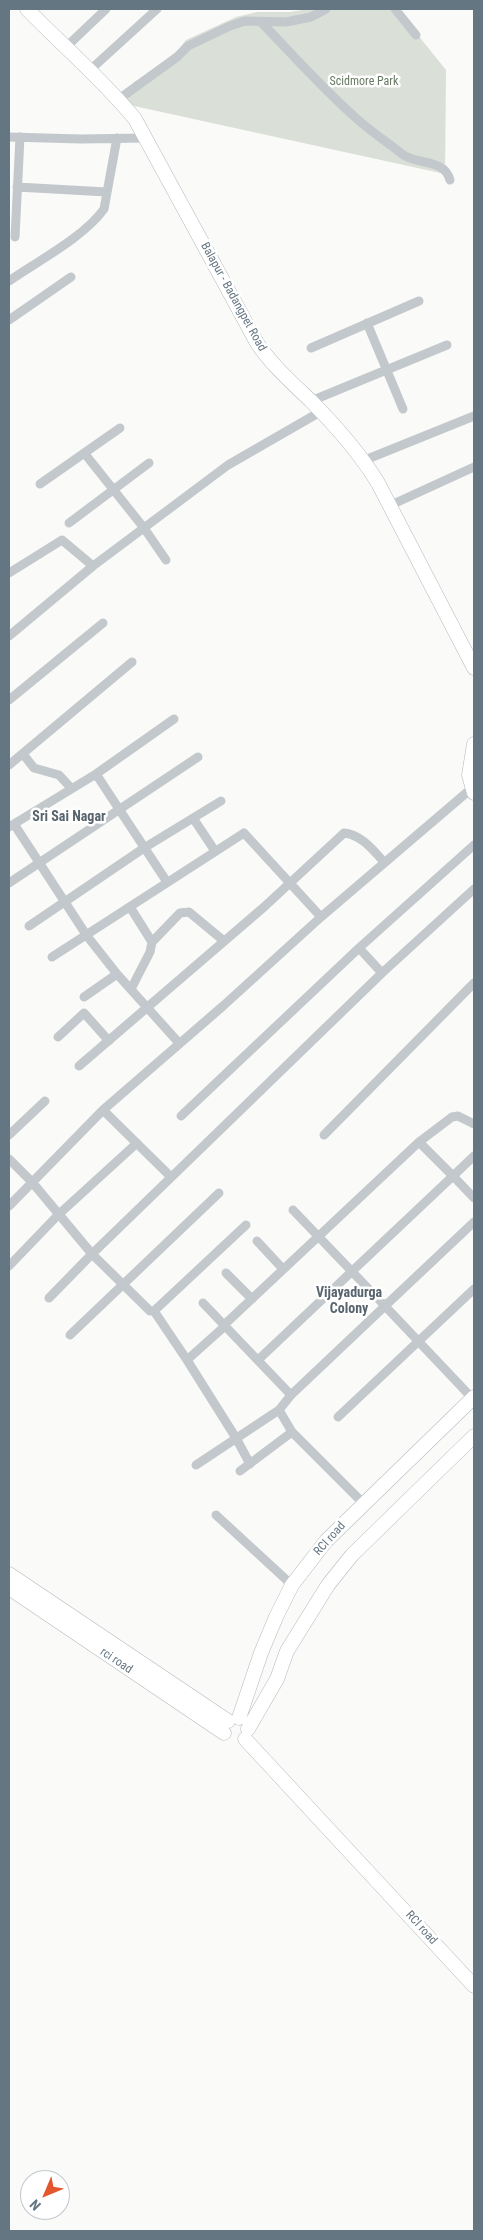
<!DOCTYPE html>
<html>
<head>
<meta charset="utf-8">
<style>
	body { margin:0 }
	#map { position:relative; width:483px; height:2240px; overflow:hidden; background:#fafaf8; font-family:"Roboto Condensed",sans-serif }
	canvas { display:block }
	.frame { position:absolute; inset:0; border:10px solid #657683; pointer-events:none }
	.north { position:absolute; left:20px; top:2170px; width:50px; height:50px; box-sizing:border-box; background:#fff; border:1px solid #c1c8cd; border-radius:50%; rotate:225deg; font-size:14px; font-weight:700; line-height:20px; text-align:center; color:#657683 }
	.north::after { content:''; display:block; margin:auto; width:18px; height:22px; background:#e4572e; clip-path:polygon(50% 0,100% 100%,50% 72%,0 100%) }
</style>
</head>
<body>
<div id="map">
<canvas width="483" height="2240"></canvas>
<div class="frame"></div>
<div class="north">N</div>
</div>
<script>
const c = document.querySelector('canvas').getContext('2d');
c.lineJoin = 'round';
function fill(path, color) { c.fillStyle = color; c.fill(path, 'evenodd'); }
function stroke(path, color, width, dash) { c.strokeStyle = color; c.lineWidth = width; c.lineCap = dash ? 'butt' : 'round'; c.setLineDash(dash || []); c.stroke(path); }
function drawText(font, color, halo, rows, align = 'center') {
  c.font = font + ' "Roboto Condensed",sans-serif'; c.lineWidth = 5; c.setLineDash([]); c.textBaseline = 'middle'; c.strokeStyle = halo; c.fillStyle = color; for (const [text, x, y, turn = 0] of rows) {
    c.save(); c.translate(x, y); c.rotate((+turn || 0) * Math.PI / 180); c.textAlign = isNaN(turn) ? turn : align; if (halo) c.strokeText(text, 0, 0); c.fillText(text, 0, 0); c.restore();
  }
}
fill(new Path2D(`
	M308,9H397L446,70L445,174L125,104L134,82L169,62L186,40L236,17L257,12H290Z`), '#dadfd7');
const secondary = new Path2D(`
	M27,9C63,46 103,80 135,119L257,343C272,365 290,381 310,400C335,425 359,452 378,483L474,668
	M474,744L469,775L474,793
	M9,1574L228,1721
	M9,1588L224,1733
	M239,1718L261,1653L276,1617L292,1585L326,1541L474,1397
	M248,1729L277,1679L287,1651L328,1585L352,1555L474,1436
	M245,1739L474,1986`);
stroke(secondary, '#b3babf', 15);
stroke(new Path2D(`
	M395,9L416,35
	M261,22C292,54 322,88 356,118C370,131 387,142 402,154C416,165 444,158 450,180
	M65,48L106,9
	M89,71L157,9
	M119,99L177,57L188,46L230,26L245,21L286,22L311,17L326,9
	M9,137L81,139L144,138
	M17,187L107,192
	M15,237L20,137
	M9,281C38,261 84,237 104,209L117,138
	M9,320L71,277
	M367,323L403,409
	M311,348L419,301
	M311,401L447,345
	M85,454L144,528L166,560
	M365,460L474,416
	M40,484L120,428
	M391,505L474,467
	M69,523L149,463
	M9,573L62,540L93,566
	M9,636L93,566L228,465L320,412
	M9,700L103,623
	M23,754L34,768L59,775L71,788
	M9,765L132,662
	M96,774L167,882
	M193,818L215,851
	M14,824L87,936L117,974L179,1043
	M9,827L96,774L174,719
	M9,883L198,757
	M130,907L152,942
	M29,926L144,848L221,801
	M359,948L382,973
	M52,957L244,833L321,917
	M131,989L150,952L152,942L180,913L189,912L224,941
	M84,997L117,974
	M58,1037L84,1013L109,1041
	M79,1066L264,907L344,833C362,835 373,850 384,862
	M103,1110L171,1177
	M181,1116L359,948L474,845
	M9,1135L45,1101
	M324,1135L474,983
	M419,1142L452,1117L458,1116L474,1124
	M474,1156L453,1176L474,1198
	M9,1159L32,1182L92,1254L382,973L474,889
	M9,1206L103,1110L223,1006L321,917L472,788
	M293,1210L385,1306L474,1222
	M257,1241L283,1269
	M9,1266L58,1215L137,1143
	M226,1273L252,1299
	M49,1298L92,1254L150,1311H154L246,1225
	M203,1303L291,1395
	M154,1311L187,1360
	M224,1325L419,1142L453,1176L258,1360
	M225,1326L187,1360L236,1438L250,1464
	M70,1335L219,1193
	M338,1417L474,1289
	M292,1432L279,1410L291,1395L385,1306L473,1399
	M196,1465L279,1410
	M240,1471L292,1432L363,1503
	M216,1515L292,1585`), '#c3c8cc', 9);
stroke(secondary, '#fff', 14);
drawText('12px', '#687a64', '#fff', [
	["Scidmore Park",364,82]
]);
drawText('12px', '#657683', '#fff', [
	["Balapur - Badangpet Road",233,297,61],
	["RCI road",330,1539,-48],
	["rci road",116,1661,34],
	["RCI road",421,1928,48]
]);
drawText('bold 14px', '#57646e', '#fff', [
	["Sri Sai Nagar",69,817],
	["Vijayadurga",349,1293],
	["Colony",349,1309]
]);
</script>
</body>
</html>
